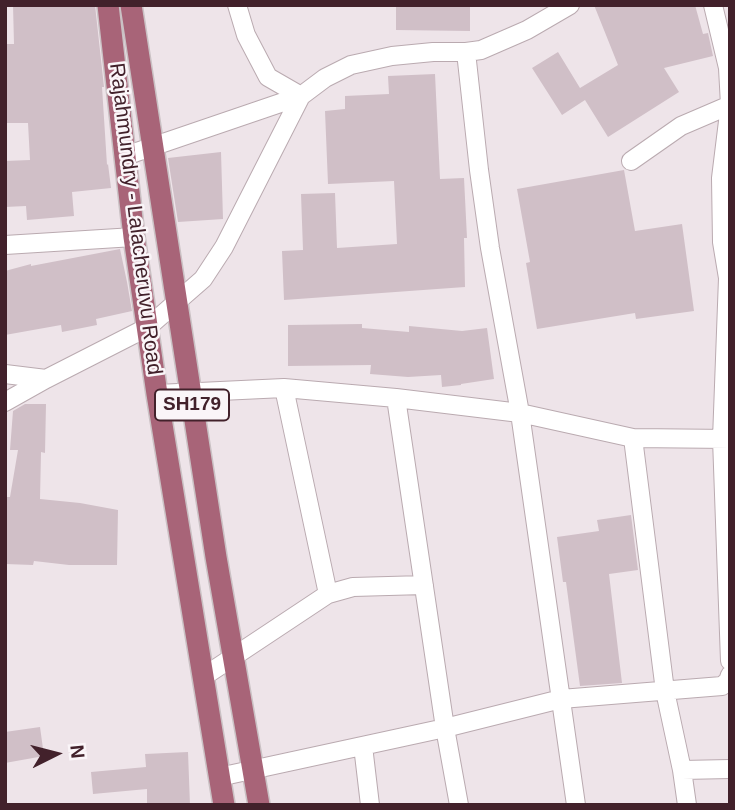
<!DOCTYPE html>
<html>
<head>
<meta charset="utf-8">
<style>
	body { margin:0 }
	#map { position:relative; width:735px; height:810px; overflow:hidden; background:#eee4e9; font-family:Arial,sans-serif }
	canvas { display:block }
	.frame { position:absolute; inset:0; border:7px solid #42212b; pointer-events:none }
	.north { position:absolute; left:21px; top:719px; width:70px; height:70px; -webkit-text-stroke:5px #faf5f8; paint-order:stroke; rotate:84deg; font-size:19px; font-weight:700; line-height:28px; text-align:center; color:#42212b }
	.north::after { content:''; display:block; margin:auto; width:24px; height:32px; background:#42212b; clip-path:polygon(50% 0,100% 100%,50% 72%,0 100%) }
</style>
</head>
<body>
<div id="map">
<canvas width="735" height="810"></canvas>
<div class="frame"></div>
<div class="north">N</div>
</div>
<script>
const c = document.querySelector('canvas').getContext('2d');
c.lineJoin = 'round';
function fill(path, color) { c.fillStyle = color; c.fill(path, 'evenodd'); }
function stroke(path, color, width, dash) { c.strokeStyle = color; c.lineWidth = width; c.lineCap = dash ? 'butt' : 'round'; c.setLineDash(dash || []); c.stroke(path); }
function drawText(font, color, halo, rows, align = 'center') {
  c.font = font + ' Arial,sans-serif'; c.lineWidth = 5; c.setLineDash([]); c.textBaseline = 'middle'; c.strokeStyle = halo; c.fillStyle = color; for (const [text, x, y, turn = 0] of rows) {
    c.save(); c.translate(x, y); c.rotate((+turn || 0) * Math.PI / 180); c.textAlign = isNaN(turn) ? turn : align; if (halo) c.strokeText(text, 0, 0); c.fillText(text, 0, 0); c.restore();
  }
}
fill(new Path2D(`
	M13,5H95L104,87H102L107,165L108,164L111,188L72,192L74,216L27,220L26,206L5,207V161L30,160L28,123H5V44H14Z
	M396,5H470V31L396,30Z
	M594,5H695L703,34L708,33L713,56L664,68L679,92L608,137L585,100L562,115L532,68L558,52L580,88L618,65Z
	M435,74L440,179L464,178L467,238H464L465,287L284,300L282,251L303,250L301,194L335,193L337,248L397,244L394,181L328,184L325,111L345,109V96L389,94L388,76Z
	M221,152L223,219L178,222L168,158Z
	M624,170L635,231L682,224L694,311L636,319L635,313L537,329L526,263L530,262L517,189Z
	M120,249L127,282L132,311L96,319L97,325L62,332L61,325L5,335V271L31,264V266Z
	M362,324V328L409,332V326L462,331L487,328L494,379L461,384V385L442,387L441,375L408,377L370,374L371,365L288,366V325Z
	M25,404H46L45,453L41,452L40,499L80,503L118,510L117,565H69L34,561L33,565L5,564L7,497H10L18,450H10L13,411Z
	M631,515L638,570L609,574L622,683L580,686L566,582H563L557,537L599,531L597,520Z
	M40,727L44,756L5,763V732Z
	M188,752L190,805H147V789L93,794L91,772L146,767L145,754Z`), '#d0bfc7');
const street = new Path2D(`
	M237,5L246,35L268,77L301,96
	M713,5L728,68L730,105L721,178L722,242L728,278L722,439L730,661
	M466,52L479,170L490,248L520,413L576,805
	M125,156L301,96
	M631,161L681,126L730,105
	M5,245L134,237
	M5,374L46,379
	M284,388L328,594
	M157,394L284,388L396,398L520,413L633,438L730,439
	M396,398L445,728L459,805
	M5,402L46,379L148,327L203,279L224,247L301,96L325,78L351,65L392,56L433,52H466L481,50L527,30L570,5
	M633,438L665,691L682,770L687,805
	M203,677L328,594L353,587L424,585
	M363,746L370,805
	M682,770L730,769
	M219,777L445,728L561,699L722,686L728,681L730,675`);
const primary = new Path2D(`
	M108,5L134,237L157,394L224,805
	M131,5L216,557L259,805`);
stroke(street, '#baaab0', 20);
stroke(primary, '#cac1c4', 24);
stroke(street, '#fff', 18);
stroke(primary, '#a86478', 21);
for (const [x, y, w] of [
	[192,405,74]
]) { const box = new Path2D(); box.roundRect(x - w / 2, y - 15.5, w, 31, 5); c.fillStyle = '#faf5f8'; c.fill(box); stroke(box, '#42212b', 2); }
drawText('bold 19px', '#42212b', null, [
	["SH179",192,405]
]);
drawText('21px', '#42212b', '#faf5f8', [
	["Rajahmundry - Lalacheruvu Road",135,219,83]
]);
</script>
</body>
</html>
